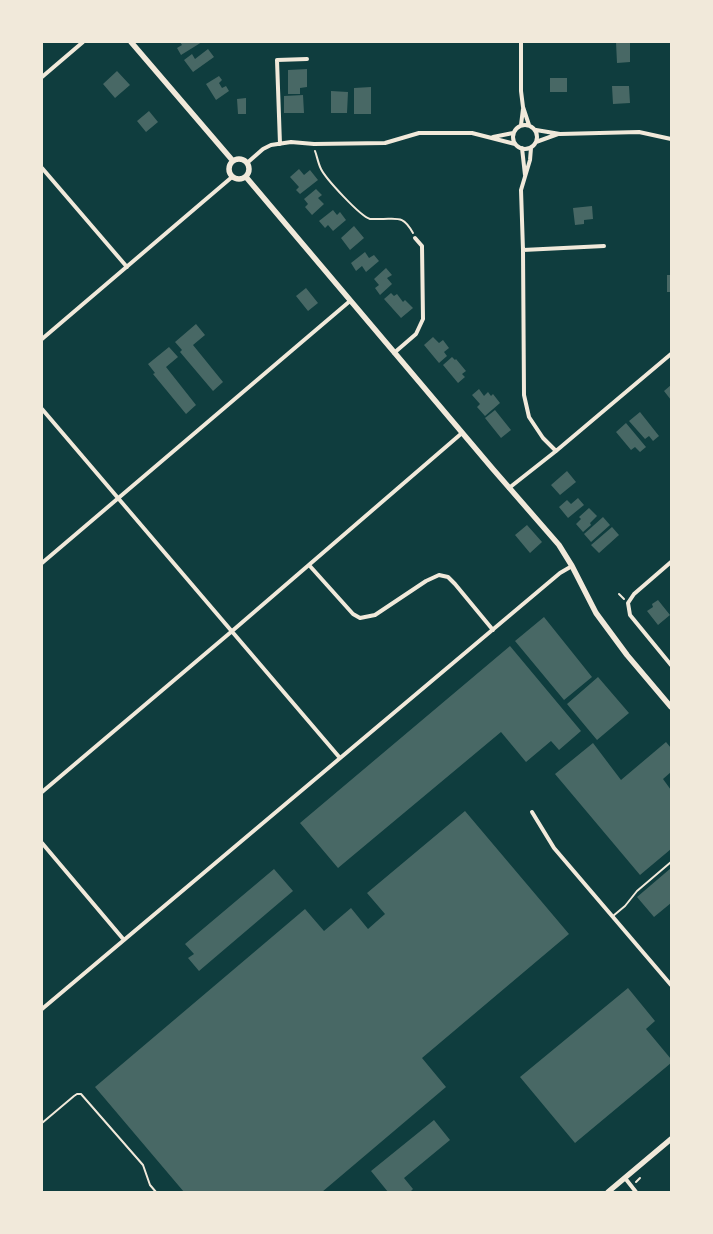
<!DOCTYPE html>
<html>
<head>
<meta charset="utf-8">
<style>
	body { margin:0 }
	#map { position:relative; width:713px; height:1234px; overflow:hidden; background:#0f3d3e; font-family:"DejaVu Sans",sans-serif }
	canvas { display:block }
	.frame { position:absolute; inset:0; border:43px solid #f1e9da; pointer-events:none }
</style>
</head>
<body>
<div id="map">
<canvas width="713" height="1234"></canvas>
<div class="frame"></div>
</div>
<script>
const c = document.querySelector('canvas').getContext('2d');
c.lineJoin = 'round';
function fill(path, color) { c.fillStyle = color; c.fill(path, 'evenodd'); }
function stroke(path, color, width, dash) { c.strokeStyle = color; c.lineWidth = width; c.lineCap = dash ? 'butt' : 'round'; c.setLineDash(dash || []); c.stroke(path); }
fill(new Path2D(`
	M180,42H202L181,55L177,48L182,45Z
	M616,42H630V62L617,63Z
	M208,49L214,57L193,72L184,60L192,54L195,59Z
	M307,69V87L300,88V94H288V70Z
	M117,71L130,85L115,98L103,84Z
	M219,76L222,80L219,83L222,88L226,86L229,91L216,100L206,84Z
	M550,78H567V92H550Z
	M612,86H629L630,103L613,104Z
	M371,87V114H354V88Z
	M331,91L348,92L347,113H331Z
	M303,95L304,113H284V96Z
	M246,98V114H238L237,99Z
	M149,111L158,122L146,132L137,121Z
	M299,169L304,175L310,170L318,180L300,194L296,190L299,187L290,177Z
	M316,189L322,195L318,198L324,204L312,215L305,207L308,204L304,199Z
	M592,206L593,219L584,220V224L575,225L573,208Z
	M333,210L337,215L340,212L346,220L333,231L328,225L325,228L319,221Z
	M354,226L364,238L350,250L341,238Z
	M365,252L369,258L374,255L379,261L366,272L362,266L356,271L351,263Z
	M386,268L392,275L387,278L392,284L380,295L375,288L379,285L374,279Z
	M667,275H671V292H667Z
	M306,288L318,303L308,311L296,296Z
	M391,293L394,296L397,294L403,302L405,300L413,308L401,318L384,299Z
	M196,324L205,335L193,345L223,382L213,391L180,352L182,350L175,342Z
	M433,337L439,343L443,340L449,348L444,352L447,356L439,363L424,345Z
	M169,347L178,357L166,367L196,405L186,414L153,374L155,373L148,364Z
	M452,357L455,360L456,359L466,371L462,374L465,377L458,383L443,365Z
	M671,385V400L664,391Z
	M479,389L484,396L488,392L491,396L493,394L500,403L485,416L477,407L480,404L472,395Z
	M495,410L511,430L501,438L485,418Z
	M640,412L659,436L653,441L649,436L645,439L629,421Z
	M626,423L646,447L640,452L635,447L631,450L616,432Z
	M567,471L576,482L560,495L551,485Z
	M578,498L584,505L568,518L559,507L567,500L571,504Z
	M589,508L597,516L590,523L591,525L583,532L576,524L581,519L579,517Z
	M603,517L610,525L591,542L584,534Z
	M527,525L542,542L530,553L515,535Z
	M612,527L619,535L599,553L591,545Z
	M658,600L670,615L658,625L647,611L653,607L652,604Z
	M544,617L592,677L564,700L515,641Z
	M510,646L581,731L559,750L551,741L526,762L501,732L338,868L300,823Z
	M598,677L629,713L597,740L567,704Z
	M666,742L671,748V772L663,779L671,790V849L640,875L555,774L593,743L621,780Z
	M465,811L569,934L422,1058L446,1087L322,1192H184L95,1087L305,909L324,931L351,908L368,929L385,914L367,893Z
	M671,868V903L654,917L637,897Z
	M274,869L293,891L199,971L188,958L194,954L185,944Z
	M628,988L655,1021L646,1029L671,1059V1063L575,1143L520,1077Z
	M434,1120L450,1140L404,1178L413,1189L410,1192H388L371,1171Z`), '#486865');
stroke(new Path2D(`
	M315,151C317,156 318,163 321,169C326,179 360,216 370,219C373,219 377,219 380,219C398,219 403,215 413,233
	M619,594L624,599
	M636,1182L640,1178`), '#f1e9da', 2);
stroke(new Path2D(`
	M613,916L625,906L637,891L671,862
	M42,1123L74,1096L77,1094H81L143,1165L150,1185L156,1192`), '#f1e9da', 2);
stroke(new Path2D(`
	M521,42V91L523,107L529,125
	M42,77L83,42
	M513 137a12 12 0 1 1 24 0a12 12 0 1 1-24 0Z
	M521,125L523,109
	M536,130L560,134L639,132L671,139
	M493,137L513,133
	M536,142L558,134
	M280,144L277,60L307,59
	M522,148L525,175
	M531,148L530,160L521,190L523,250L524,395L529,417L543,438L556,451
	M247,163L263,149L271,145L291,142L314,144L385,143L419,133H472L515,144
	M42,168L127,267
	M523,250L604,246
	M42,339L232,177
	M394,353L416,334L423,319L422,246L415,238
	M42,409L340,758
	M509,488L556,451L671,354
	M671,562L634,594L628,603L630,615L671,665
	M42,563L350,301
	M309,565L353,614L360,618L375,615L426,581L439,575L448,577L455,584L493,630
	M42,792L231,632L462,433
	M532,812L554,848L671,985
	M42,843L124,940
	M42,1009L560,573L572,566
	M625,1178L636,1192`), '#f1e9da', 4);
stroke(new Path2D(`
	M131,42L233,161
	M229 169a10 10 0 1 1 20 0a10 10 0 1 1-20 0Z
	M246,177L492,468L559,545L572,566L596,613L627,655L671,707
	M608,1192L671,1139`), '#f1e9da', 5.5);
</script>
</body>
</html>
